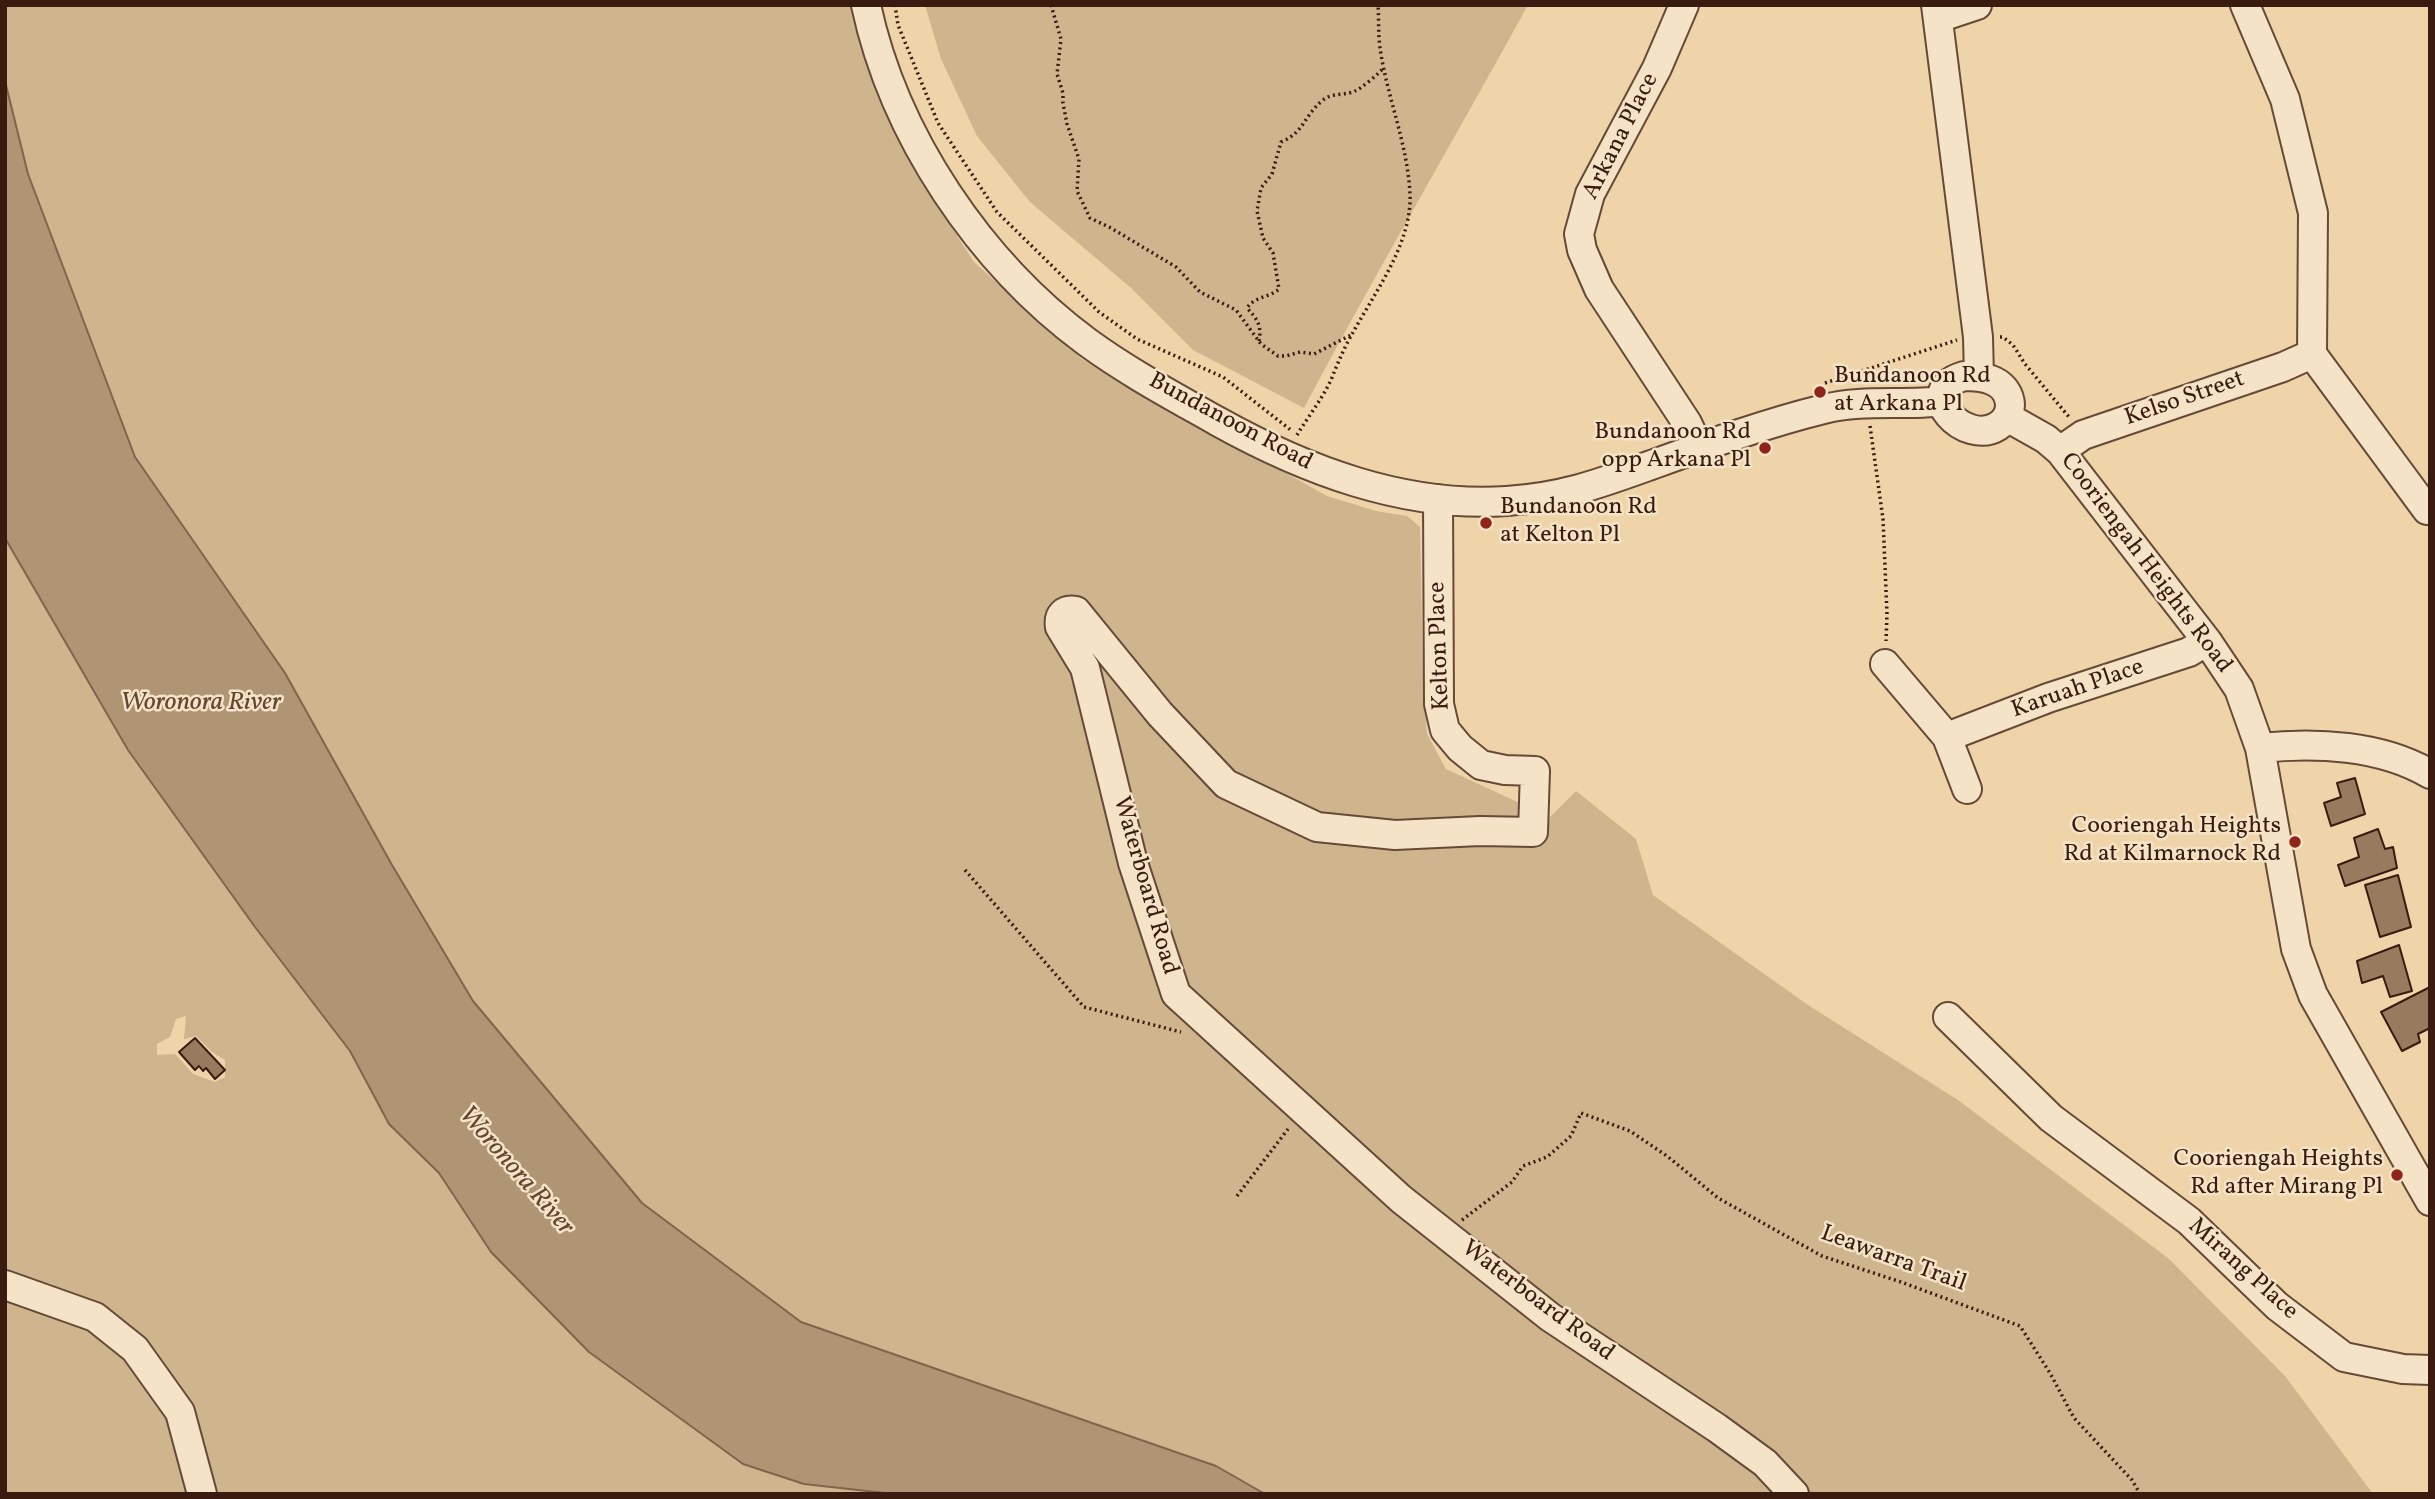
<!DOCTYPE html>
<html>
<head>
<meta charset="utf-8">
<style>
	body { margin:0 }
	#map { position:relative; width:2435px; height:1499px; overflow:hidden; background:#eed4a8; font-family:Vollkorn,serif }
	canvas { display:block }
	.frame { position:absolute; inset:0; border:7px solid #391b10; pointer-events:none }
</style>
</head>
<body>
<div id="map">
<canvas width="2435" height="1499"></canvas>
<div class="frame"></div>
</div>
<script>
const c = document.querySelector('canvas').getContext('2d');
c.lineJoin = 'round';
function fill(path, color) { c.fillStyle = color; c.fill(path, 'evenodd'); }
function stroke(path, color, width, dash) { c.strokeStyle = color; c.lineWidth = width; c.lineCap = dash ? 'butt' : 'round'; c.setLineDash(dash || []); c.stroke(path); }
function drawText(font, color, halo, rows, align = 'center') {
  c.font = font + ' Vollkorn,serif'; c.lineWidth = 5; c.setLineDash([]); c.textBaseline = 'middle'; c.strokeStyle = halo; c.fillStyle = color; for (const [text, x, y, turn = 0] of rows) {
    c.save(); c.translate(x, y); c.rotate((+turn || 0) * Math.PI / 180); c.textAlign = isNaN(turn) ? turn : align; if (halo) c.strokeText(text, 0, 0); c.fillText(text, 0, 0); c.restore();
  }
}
fill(new Path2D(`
	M5,5H850L891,123L934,200L974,262L1082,359L1327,496L1376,511L1407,516L1420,527L1423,680L1427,734L1446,769L1550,817L1576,791L1636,839L1653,895L1808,1005L1958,1100L2168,1258L2285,1376L2373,1494H1265L1216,1466L801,1322L642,1203L473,1001L392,865L285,673L135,457L28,174L5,81Z
	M925,5H1528C1454,140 1376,272 1304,408L1193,350L1131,288L1030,202L977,136L941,59Z
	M5,538L128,750L255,927L350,1051L389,1124L439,1173L491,1252L884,1492L894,1494H5ZM186,1016L184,1039L196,1036L212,1052L225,1060V1077L215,1082L193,1074L175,1054L157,1055V1044L170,1037L176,1019Z`), '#cfb58e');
const water = new Path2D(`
	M5,81L28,174L135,457L285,673L392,865L473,1001L642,1203L801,1322L1216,1466L1265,1494H894L804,1484L743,1464L589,1352L491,1252L439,1173L389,1124L350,1051L255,927L128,750L5,538Z`);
fill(water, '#b09574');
stroke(water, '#80644c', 2);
const building = new Path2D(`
	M2355,778L2365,814L2331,826L2324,803L2341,797L2337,783Z
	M2378,829L2385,849L2393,847L2397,868L2345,886L2338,865L2359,857L2354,838Z
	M2398,875L2411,927L2380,937L2365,885Z
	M2399,945L2412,991L2390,997L2383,976L2362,983L2357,961Z
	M2430,987V1028L2418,1034L2420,1042L2402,1051L2381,1012Z
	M195,1038L225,1070L215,1079L206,1068L203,1071L199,1066L195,1070L179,1052Z`);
fill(building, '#977b5f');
stroke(building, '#391b10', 2);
const minor = new Path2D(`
	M866,5C894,136 980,263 1087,342C1128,372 1173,396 1217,421C1305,470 1404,508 1507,501C1565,497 1601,483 1654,464C1709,444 1767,423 1824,409C1863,399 1903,406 1943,401
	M1684,5L1657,68L1590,194L1579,234L1582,250L1599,289L1687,423L1700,450
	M1936,5L1978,337L1979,377
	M2245,5L2285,99L2313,213L2312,354L2427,510
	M1938,18L1977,5
	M1964,376C1973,376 1982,376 1991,380C2011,387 2018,413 1998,426C1966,447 1911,392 1964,376Z
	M2007,417L2046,439L2060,451L2207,641L2239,689L2260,748L2296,949L2313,995L2430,1201
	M2060,451L2083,435L2283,367L2312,354
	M1438,499L1439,704L1445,730L1460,748L1481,765L1505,770L1535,771L1533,832L1480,831L1395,835L1317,827L1226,784L1160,714L1076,611C1064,609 1058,615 1060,627L1085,668L1133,863L1176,994L1401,1199L1550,1317L1717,1428L1765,1463L1794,1494
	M1885,664L1947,737L1967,789
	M1947,737L2048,698L2189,652L2207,641
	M2260,748C2315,742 2381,745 2430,774
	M1948,1017L2051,1118L2189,1221L2277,1306L2344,1357L2403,1369L2430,1370
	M5,1285L95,1317L135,1349L180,1412L202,1494`);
stroke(minor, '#664936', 32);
stroke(new Path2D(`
	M895,5L898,25L938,123L997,212L1099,312L1137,339L1223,377L1292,431
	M1051,5L1061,39L1057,74L1063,93V103L1067,124L1079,159L1077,191L1090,218L1111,228L1176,267L1200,292L1236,310L1261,344L1278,356H1286L1300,352L1314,354L1351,335
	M2000,337H2003L2013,345L2025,364L2069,417
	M1259,341C1262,325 1257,319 1247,308C1255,296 1269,298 1279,289L1273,253L1263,238L1257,211L1261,188L1272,174L1281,142C1305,132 1304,115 1323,100C1333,92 1345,96 1355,91C1361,89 1381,72 1384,67
	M1825,383L1957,340
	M1870,426L1883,519L1887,614L1886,641
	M1297,435C1308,417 1322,399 1331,380C1337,365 1343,350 1351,336C1373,295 1412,244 1410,195C1408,145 1387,97 1380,48C1378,34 1379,19 1378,5
	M965,870L1084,1007L1181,1032
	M1237,1196L1288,1129
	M1462,1220L1512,1182L1523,1166L1547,1157L1571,1136L1581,1113L1630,1131L1667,1156L1718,1198L1822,1256L1901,1282L2020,1326L2050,1373L2074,1418L2132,1480L2140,1494`), '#391b10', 3.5, [2, 3.5]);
stroke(minor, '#f4e3c6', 28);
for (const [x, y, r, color] of [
	[1820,392,7,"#8f2418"],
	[1765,448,7,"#8f2418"],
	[1486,523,7,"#8f2418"],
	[2295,842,7,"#8f2418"],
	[2397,1175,7,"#8f2418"]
]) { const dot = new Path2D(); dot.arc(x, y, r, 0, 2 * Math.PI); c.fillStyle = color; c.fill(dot); stroke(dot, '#f4e3c6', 2.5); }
drawText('24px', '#391b10', '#f4e3c6', [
	["Arkana Place",1622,137,-63],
	["Kelso Street",2185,400,-19],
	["Bundanoon Road",1230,423,28],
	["Cooriengah Heights Road",2145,564,53],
	["Kelton Place",1441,646,-92],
	["Karuah Place",2078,690,-19],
	["Waterboard Road",1144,886,74],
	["Leawarra Trail",1893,1260,20],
	["Mirang Place",2242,1270,42],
	["Waterboard Road",1537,1302,37]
]);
drawText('24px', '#391b10', '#f4e3c6', [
	["Bundanoon Rd",1834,378,"left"],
	["at Arkana Pl",1834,406,"left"],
	["Bundanoon Rd",1751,434],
	["opp Arkana Pl",1751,462],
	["Bundanoon Rd",1500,509,"left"],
	["at Kelton Pl",1500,537,"left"],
	["Cooriengah Heights",2281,828],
	["Rd at Kilmarnock Rd",2281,856],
	["Cooriengah Heights",2383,1161],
	["Rd after Mirang Pl",2383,1189]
], 'right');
drawText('italic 26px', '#634633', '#f4e3c6', [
	["Woronora River",201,704],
	["Woronora River",515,1172,49]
]);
</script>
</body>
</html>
